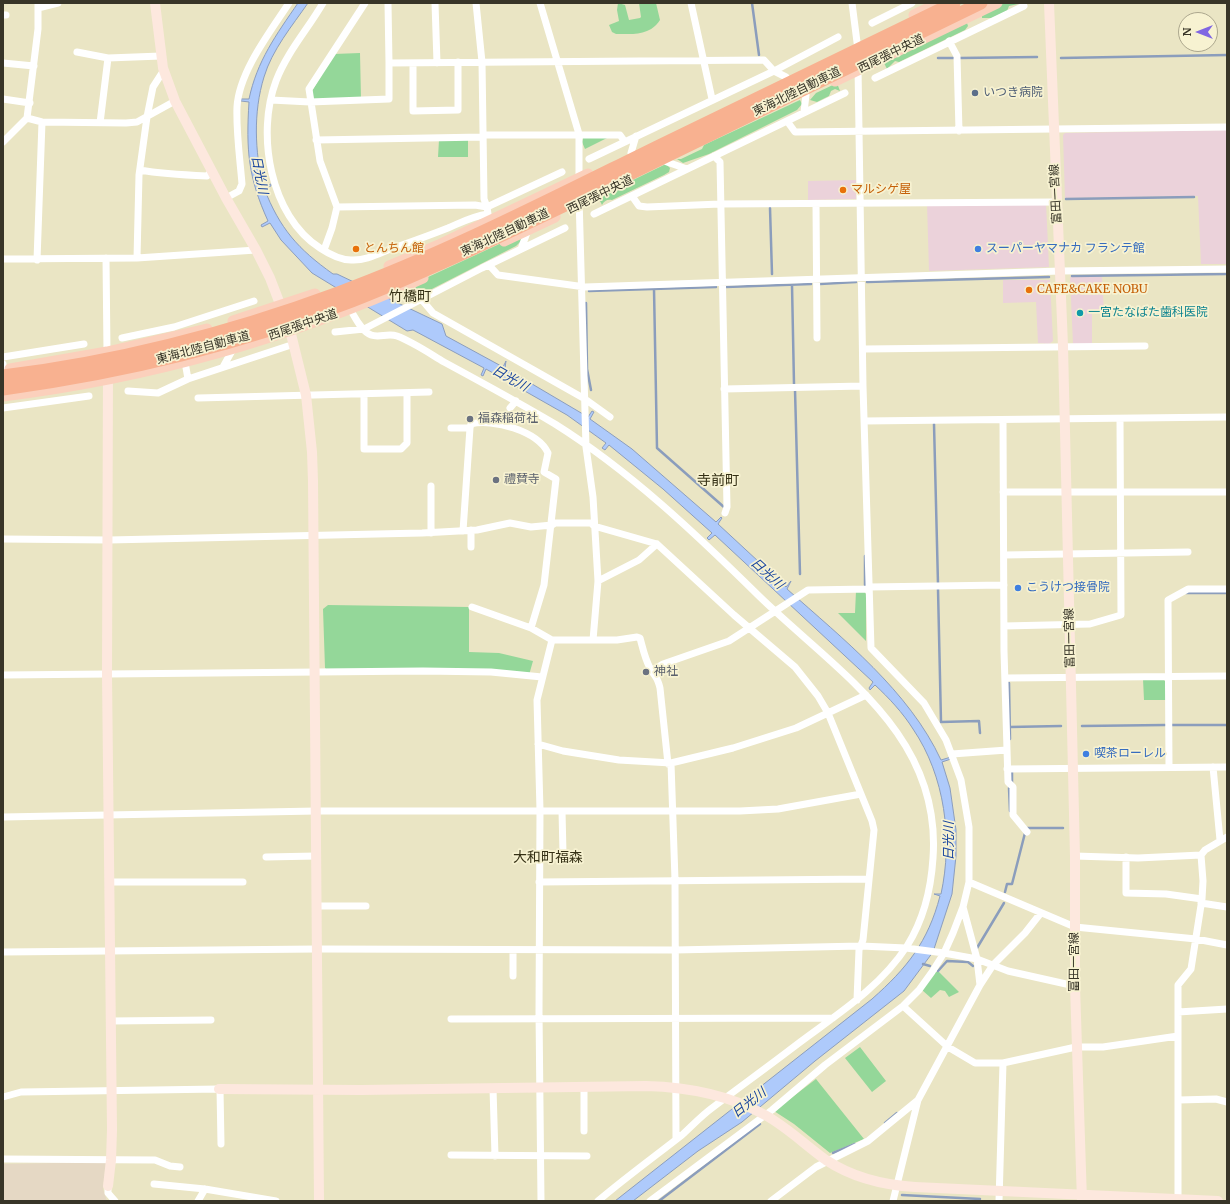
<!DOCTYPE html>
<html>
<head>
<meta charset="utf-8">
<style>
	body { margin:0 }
	#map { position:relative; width:1230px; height:1204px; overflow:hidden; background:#eae5c4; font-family:Merriweather,serif }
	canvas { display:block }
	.frame { position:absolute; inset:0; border:4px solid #383528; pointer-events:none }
	.north { position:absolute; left:1178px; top:12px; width:40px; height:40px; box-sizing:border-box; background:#f7f2d1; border:1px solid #aba68d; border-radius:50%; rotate:270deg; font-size:11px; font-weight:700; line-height:16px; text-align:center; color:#383528 }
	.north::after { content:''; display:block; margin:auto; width:14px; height:18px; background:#8066e2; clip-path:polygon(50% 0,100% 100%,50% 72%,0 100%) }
</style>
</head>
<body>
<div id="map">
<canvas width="1230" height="1204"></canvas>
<div class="frame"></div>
<div class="north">N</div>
</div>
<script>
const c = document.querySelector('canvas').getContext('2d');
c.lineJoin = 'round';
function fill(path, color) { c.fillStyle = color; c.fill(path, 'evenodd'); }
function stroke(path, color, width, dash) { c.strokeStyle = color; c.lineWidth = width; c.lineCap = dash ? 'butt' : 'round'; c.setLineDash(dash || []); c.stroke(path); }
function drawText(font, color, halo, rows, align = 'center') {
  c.font = font + ' Merriweather,"Noto Sans JP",serif'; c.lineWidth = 3.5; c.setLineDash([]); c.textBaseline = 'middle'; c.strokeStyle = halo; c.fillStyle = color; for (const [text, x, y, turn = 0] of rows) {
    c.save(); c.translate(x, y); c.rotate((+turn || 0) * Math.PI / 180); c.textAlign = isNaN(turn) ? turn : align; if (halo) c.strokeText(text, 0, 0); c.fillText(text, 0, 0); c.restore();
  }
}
fill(new Path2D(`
	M1227,130V264H1201L1198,196L1065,198L1063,135L1065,133Z
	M856,180V199L808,200V181Z
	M1046,203L1049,267L929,271L927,204Z
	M1070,277H1102L1104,313H1092V344H1073Z
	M1003,280H1050L1053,341L1049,344L1038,343L1036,302L1003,303Z`), '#ebd2da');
fill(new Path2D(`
	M106,1162L103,1189L107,1201H3V1164Z`), '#e5d8c4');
fill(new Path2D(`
	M618,3L625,5L629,20L640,18L641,17L639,3H656L660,20C650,36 632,34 616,34L612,32L609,25L619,21L617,10Z
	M1002,3H1018V4L1009,6L1007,11L992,18H982V16Z
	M967,23L968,26L965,30L899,62L895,61L887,69L883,61Z
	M360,53L361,99L314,101L312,91L334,54Z
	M837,83L840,91L835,89L831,91L829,96L817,102L810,100L816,93Z
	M800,100L802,104L797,110L709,154L683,163L677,159H681L702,149L704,145Z
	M584,135H613L585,149L582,142Z
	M439,140H468V157H438Z
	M666,164L670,168L669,172L664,175L612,200C607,199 604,201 602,205L598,197Z
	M521,234L522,240L516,246L426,292H419L413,284Z
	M856,591H864L866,594V641L838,613H855Z
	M328,605L469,607V652L499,653L533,661L529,675L329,672L325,668L323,609Z
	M1143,679H1163L1166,682V700H1144Z
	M935,972H939L959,992L949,997L945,991L940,990L931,998L922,990Z
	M860,1047L886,1081L872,1092L845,1058Z
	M816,1079L864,1139L830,1153L794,1124L774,1111Z`), '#94d799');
const water = new Path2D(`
	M298,3H308C292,26 272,50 264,77C253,113 255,151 263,187L271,184V186L264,188C280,229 298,249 333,274H337L442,324L446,336L503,367L506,361L505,368L588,417L592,411L594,412L590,419L632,449L716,522L721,517L722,518L718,524L786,587L791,581L787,589C843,639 909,691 941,760L951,757V759L942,762L950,788L956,830V856L952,894L933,952L904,991L815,1061L742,1122L698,1151L633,1201H615L872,999C907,968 928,942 940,896L934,894H941C953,839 945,776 913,729C903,713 889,698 875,685L870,690L869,688L873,682L715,535L709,540L707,538L712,533L663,489L609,445L605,450L602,448L606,443L567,415L486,369L483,376L481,375L484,368L413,330L407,331L312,273L281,240L270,223L262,227L261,225L268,221C248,177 246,150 249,102L241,101V99H249C257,61 276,35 298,3Z`);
fill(water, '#aecafb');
stroke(water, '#8b9dbc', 1);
stroke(new Path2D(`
	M752,3L759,55
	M938,58H955
	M960,58L1037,57
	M1061,58L1227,55
	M1066,199L1194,197
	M770,208L772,274
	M1072,276L1227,274
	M867,282L1049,277
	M820,284L856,282
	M792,285L794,384
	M726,287L811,284
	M654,289L657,448L725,508
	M589,291L716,287
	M586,303L587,369L591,390
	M795,390L800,574
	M934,424L938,584
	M865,556V585
	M938,589L941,722L979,721L980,733
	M1186,593H1227
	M1009,683L1010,739
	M1170,725H1227
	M1082,726L1165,725
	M1010,727L1061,726
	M1012,772V783
	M1009,788L1010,811
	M1027,828H1063
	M1005,892L1007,884H1012L1025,833
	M977,948L1004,903
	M923,964L930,966
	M938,971L947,961L968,962L973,966
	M885,1123L897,1113
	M833,1153L855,1144
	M902,1195L980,1199
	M659,1201L760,1124`), '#8b9dbc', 2.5);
stroke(new Path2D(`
	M323,3C308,29 287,52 276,81C256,134 270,216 320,248C329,254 340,260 351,260C364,261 376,255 388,250C408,243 428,236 448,228C462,222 473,216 488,214L487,207L562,172
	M388,3L389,63
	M435,3L437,63
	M476,3L482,62L484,199L487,207
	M540,3L579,134V181
	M691,3L712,99
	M852,3L858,50
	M38,8L58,3
	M3,15H6
	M872,23L912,3
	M949,41L957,56L959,131
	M77,52L108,58L161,56
	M3,63L34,66
	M413,63V111L458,110V62
	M875,78L1024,6
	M3,99L30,103
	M271,100L310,102L389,99V63L764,60L774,71L786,77
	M804,112L806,95
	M27,118L42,122L126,123L137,122L175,101
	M787,121L795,132L1227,127
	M100,123L108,58
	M483,135H620L625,142
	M316,140L483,137
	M3,142L27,118L38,29V3
	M631,153L636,136
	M714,156L720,162L727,507L725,513
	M589,159L774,71L838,37
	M667,162L687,169
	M140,170C162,174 184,175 207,176L212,171
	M632,196L639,206L647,207L720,204L1056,202
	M579,197L586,447L593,497L598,581L593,640
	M226,198L239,191L242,184C240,159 236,132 237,107C239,72 270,32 289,3
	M816,204L817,338
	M337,207L475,205L487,207
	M594,214L845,93
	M521,249L528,230
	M324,250L332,228L337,207L320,161L309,89L365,3
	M106,258L107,352
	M137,258L139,175L147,117L153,87L164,70
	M3,259L137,258L256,250
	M37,260L42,122
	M489,265L498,275L585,287L1060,271L1227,269
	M422,300L433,313L585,399L610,417
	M350,309C355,317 361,331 371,335C379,338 388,333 397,336C413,342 429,353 444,362C481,382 518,402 555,424C630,471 696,534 759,596C837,672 942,734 933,858C931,890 924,919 907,946C877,992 829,1019 787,1052C762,1071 737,1089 712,1108C701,1116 692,1126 682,1135C654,1157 625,1178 598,1201
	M335,332L364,329L482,268L565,228
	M122,338L174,327L254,301
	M864,349L1145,346
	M3,357L84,344
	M185,362L188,379
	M3,364V370
	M223,367L233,349
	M724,389L863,386
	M128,391L158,393L188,379L288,346
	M364,394V449H401L407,443V393
	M198,398L429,392
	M3,408L89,396
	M510,408L516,401
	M1003,420L1004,651L1008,782L1013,787V815L1027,832
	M864,421L1227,417
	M451,428H470L471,424C492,418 538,431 548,453L544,472L556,479L544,585L531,628
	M431,486V533
	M1003,492H1227
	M471,530V547
	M463,531L470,428
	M3,539L109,540L422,533L477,530L510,523L531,527L552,525L555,523H591L594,526L657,544L734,615L795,667L818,696L828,713L872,821L874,830L863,940L859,950L857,1000
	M1004,555L1188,552
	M598,581L639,560L657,544
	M869,587L1004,585
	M472,607L531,628L552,640
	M1004,626L1090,624L1121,615L1120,419
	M651,671L663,664L729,641L808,590L869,589
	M3,675L423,671L491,672L542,677
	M1006,678L1227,676
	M538,744L563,751L619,760L671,763L733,748L796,728L866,695
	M952,754L1007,750
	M671,763L675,880L676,1139
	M1169,767L1168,600L1188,589H1227
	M1213,767L1220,840
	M1007,769L1227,767
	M562,811L563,853
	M3,817L316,811H740L778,809L861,794
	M1075,856L1138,858L1201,855L1205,850L1227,837
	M266,857L316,856
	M1126,857V893L1166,894L1202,899
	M109,882H243
	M539,882L869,879
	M969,882L1075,927L1196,939L1227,945
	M1201,903L1227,907
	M316,906H366
	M513,950V976
	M3,952L317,949L675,950L861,946L906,948L944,953L977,959L1008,971L1075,986
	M980,985L993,965L1025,933L1040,914
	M903,1006L948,1047L975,1063H1003L1076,1047H1103L1178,1036
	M1178,1012L1227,1009
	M451,1019L833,1018
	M110,1021L211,1020
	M584,1086V1131
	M493,1088L495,1156
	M220,1089L221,1144
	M3,1097L21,1092L219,1089
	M1179,1100L1216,1099L1227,1102
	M451,1155L587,1156
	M3,1159L155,1160L170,1166L180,1167
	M154,1184L205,1189L276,1201
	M108,1186V1193L115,1201
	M198,1201L205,1189
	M541,1201L539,1012L540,810L537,700L552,640H617L637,637L640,638C643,649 645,659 650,668C655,678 657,675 660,688L668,764
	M650,1201L772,1110L825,1065L903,1006L919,990L932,972L944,953L953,933L963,907L969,882V827L961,780L946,740L924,703L871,648L863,386L858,67
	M771,1201L816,1167L868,1141L918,1100
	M893,1201L918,1100L980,985L977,959L963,907
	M999,1201L1003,1063
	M1178,1201V985L1191,969L1202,899L1203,881L1201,855`), '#fff', 7);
stroke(new Path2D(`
	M155,3L163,68L175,101L226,198L256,250L270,278L290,330L306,395L312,452L313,481L319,1201
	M1049,3L1063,346L1075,856V986L1082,1201
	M219,1089L361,1090L646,1086C686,1087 729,1095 765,1115C787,1127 805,1145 826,1160C853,1178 883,1185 915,1187L1218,1201
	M108,1186L111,1160L112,1130L107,675L108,371`), '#fde8de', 10);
stroke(new Path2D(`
	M914,15L939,3
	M835,81L997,3
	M504,241L555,217
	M389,266L441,244L588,174
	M233,321L315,294
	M10,369L107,352L207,329
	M3,396C148,378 290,338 423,278`), '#fbd0bc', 11);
stroke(new Path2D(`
	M3,376C117,362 230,333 338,293C449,252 555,197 661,145C758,97 856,50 954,3
	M3,389C122,373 241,344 352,301C448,263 540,217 632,173C749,116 865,59 981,3`), '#f8b190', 13);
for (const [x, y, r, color] of [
	[975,93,4,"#5c6f8a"],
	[843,190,4,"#e8710a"],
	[356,249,4,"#e8710a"],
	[978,249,4,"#3f7fe0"],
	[1029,290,4,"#e8710a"],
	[1080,313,4,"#0f9aa8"],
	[470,419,4,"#6b7280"],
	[496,480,4,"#6b7280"],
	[1018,588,4,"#3f7fe0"],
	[646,672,4,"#6b7280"],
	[1086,754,4,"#3f7fe0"]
]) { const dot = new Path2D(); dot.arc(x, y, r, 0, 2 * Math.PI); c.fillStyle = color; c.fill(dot); stroke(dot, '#f7f2d1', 1.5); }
drawText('12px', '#383528', '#f7f2d1', [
	["西尾張中央道",891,54,-26],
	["東海北陸自動車道",797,92,-26],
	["富田一宮線",1056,194,-93],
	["西尾張中央道",600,195,-26],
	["東海北陸自動車道",505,233,-25],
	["西尾張中央道",303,325,-19],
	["東海北陸自動車道",203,348,-15],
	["富田一宮線",1070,638,-91],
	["富田一宮線",1075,962,-90]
]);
drawText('12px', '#4e5e75', '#f7f2d1', [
	["いつき病院",983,93]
], 'left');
drawText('12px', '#c56008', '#f7f2d1', [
	["マルシゲ屋",851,190],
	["とんちん館",364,249],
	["CAFE&CAKE NOBU",1037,290]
], 'left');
drawText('12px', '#366cbe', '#f7f2d1', [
	["スーパーヤマナカ フランテ館",986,249],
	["こうけつ接骨院",1026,588],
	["喫茶ローレル",1094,754]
], 'left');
drawText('12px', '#0d838f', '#f7f2d1', [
	["一宮たなばた歯科医院",1088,313]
], 'left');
drawText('12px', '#5b616d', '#f7f2d1', [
	["福森稲荷社",478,419],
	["禮賛寺",504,480],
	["神社",654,672]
], 'left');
drawText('italic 13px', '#17449f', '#f7f2d1', [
	["日光川",259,175,79],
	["日光川",510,379,29],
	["日光川",767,574,42],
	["日光川",949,841,-90],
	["日光川",749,1103,-38]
]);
drawText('14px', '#353015', '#f7f2d1', [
	["竹橋町",410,297],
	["寺前町",718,481],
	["大和町福森",548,858]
]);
</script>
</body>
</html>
